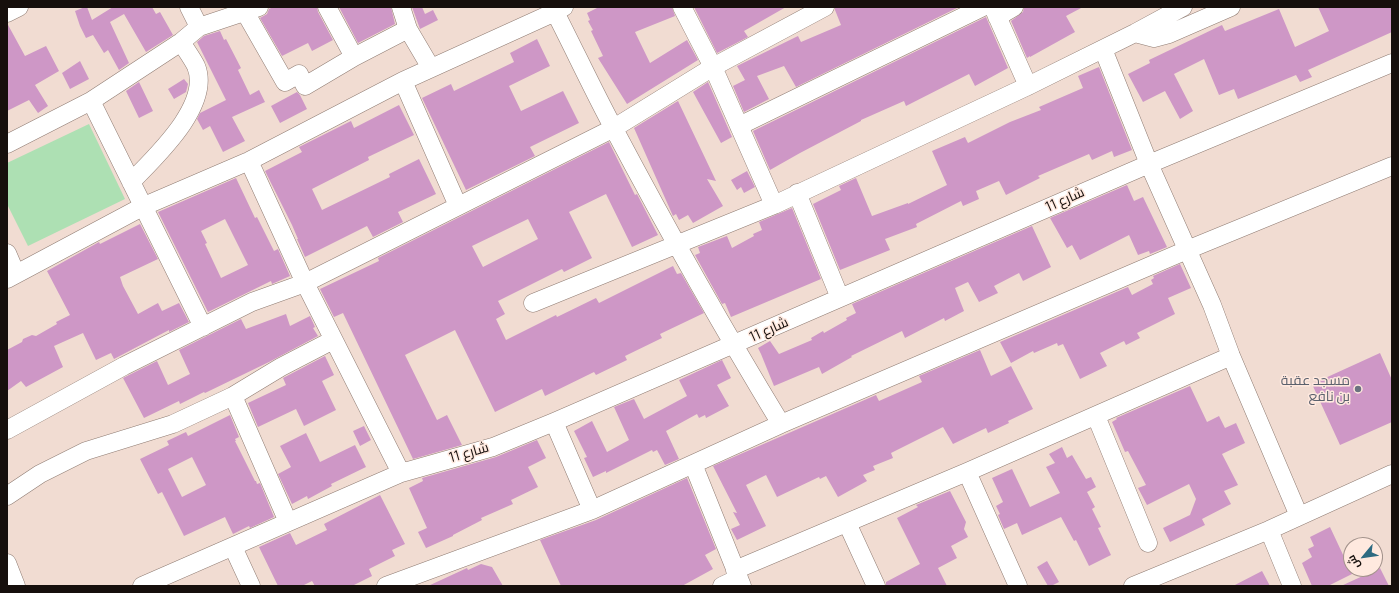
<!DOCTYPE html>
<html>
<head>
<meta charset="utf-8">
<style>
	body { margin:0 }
	#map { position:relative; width:1399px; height:593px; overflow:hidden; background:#f1dcd2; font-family:Manrope,Cairo,sans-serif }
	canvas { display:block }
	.frame { position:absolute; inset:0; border:8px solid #160f0c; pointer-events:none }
	.north { position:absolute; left:1343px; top:537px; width:40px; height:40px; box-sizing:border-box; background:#ffe9df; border:1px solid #a2928b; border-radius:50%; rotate:241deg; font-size:11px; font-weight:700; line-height:16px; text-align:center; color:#160f0c }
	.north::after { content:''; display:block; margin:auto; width:14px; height:18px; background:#2e6a81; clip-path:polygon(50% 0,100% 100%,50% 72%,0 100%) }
</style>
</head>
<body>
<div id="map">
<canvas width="1399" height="593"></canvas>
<div class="frame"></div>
<div class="north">ش</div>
</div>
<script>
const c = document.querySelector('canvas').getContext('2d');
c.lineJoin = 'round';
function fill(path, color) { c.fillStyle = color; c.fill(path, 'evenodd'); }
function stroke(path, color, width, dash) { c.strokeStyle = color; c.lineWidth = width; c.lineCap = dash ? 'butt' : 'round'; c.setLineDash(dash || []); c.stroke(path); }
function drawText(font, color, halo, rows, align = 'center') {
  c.font = font + ' Manrope,Cairo,sans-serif'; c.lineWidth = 3; c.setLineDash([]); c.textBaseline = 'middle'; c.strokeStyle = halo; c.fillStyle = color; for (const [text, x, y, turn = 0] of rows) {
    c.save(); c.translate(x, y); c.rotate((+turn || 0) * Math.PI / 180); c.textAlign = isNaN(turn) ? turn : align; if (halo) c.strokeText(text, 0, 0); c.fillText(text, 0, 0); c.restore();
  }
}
fill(new Path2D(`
	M89,124L125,199L28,246L7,204V163Z`), '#ade0b3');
fill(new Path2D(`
	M85,7H87L92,20L113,7H152L156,14L160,12L173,35L146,52L124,14L110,22L129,63L119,70L108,50L104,53L93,35L86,38L80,26L75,11Z
	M273,7H317L318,12L333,40L312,51L308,43L282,56L260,18L267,14L269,9Z
	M339,7H391L395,24L358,43Z
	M412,7H422L425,14L433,10L438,20L420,29Z
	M599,7H672L675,16L635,32L650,63L687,40L698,60L627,104L598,58L603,56L591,31L593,30L588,21L590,20L587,13Z
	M694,7H786L744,31L748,37L717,53Z
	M835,7H959L796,87L784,66L757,76L769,99L744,112L733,86L745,80L737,66L798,36L801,42L841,25L835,10Z
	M1024,7H1083L1066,16L1075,32L1030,57V56L1027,58L1011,21L1023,12Z
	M1318,7H1392V32L1308,70L1312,77L1300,82L1296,75L1238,99L1234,89L1219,95L1204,59L1174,74L1193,111L1180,119L1165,91L1143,102L1128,74L1150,63L1149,60L1222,25L1225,31L1279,9L1295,47L1329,31Z
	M986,17L1008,68L975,86L969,74L906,106L904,101L861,120V121L800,153L770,170L753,131Z
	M7,23L25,56L46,46L59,71L35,85L48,106L38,113L29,100L7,111Z
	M220,31L224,40L226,39L241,68L238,70L250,95L259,90L265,102L232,117L245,141L223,152L210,126L203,130L197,119L200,113L226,100L197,42L204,36Z
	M537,39L550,66L509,86L521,111L563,91L579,123L530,147L535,156L466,190L422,98L451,84L454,91L514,62L510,53Z
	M80,61L89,79L70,89L62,73Z
	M1099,67L1132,150L1114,157L1112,151L1092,160L1089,154L1038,176L1040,178L1006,195L999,181L976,191L979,199L963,206L961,201L916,224L917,227L885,239L890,250L840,270L813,204L841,190L839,186L856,178L872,216L908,203V204L947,185L932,151L965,137L968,143L1010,122L1041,110L1039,107L1083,88L1078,76Z
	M184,79L188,84L186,92L174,99L168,89Z
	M139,82L153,111L139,118L126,91Z
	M708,82L732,137L721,143L693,92Z
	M297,92L300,95L307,109L280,123L271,106Z
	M678,101L716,181L707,179L723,206L693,223L688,215L679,220L676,214L673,216L634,128Z
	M399,105L414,135L368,157L369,160L312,189L322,210L390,177L389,174L419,159L436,194L398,212L403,222L373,237L367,226L305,257L297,239H298L292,225L265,171L302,152L299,147L351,121L354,128Z
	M609,142L635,195L637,194L658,235L632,247L606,194L569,212L592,258L564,272L562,269L498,301L505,314L496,319L506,340L556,315L557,317L596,298L599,303L673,266L677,274L681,273L704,313L660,334L662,338L625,356L627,360L596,375L594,372L545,396L542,389L495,412L455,330L405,355L437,420L447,415L462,445L413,459L343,313L334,317L320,289L379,261L378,258ZM528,219L538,239L483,267L472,246Z
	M747,171L755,187L744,193L741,187L737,190L731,180Z
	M236,178L255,218L257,217L274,251L278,249L290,276L272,284L271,281L208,312L158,212ZM225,219L248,265L221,278L205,244L207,243L201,231Z
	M1127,185L1134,201L1143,197L1167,247L1150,254L1149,251L1138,255L1129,235L1080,260L1072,245L1067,248L1050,218Z
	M792,208L821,279L731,317L725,303L722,304L695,255L700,253L698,247L727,236L732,248L754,236L753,234L762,230L759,222Z
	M140,224L158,259L120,277L123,286L138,314L158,303L162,311L179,303L189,322L169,332V330L114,359L111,353L96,360L83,333L54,346L63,367L26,387L21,381L7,391V350L22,342L23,339L32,335L36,336L57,324L56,322L70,315L47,271L99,242L100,244Z
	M1032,226L1051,267L1023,281L1019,273L994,286L998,293L979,302L968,282L955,288L964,311L945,321L944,318L905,338L902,331L851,356L852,357L822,374L819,367L774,386L761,354L758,348L770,341L779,354L812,340L811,338L823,331L824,333L847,320L846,318L856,313L852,304Z
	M1180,264L1191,288L1168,298L1175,314L1137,333L1140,338L1126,345L1124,341L1100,353L1107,366L1080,379L1063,344L1058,346L1057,343L1034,353L1033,351L1011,363L1000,342L1128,287L1132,295L1153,284L1151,280L1154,278L1153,276Z
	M286,314L290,326L310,316L315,327L313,328L318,336L269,362L205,393L204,392L180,404L179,401L144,418L123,378L157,361L168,385L190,374L179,350L241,319L246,329Z
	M980,350L991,376L1011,366L1033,409L1008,421L1009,423L988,433L986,428L953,444L943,427L891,453L893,458L873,466L875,470L863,475L867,481L838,497L826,476L820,479L819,477L777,497L766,475L746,485L766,526L737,540L731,529L740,525L733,512L737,513L713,466L876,395L879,401L922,382L919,376Z
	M1380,353L1392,380V422L1340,445L1312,384Z
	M325,356L334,375L322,381L336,410L304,426L296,409L258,427L248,403L286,385L283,378Z
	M722,360L731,378L717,385L729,406L706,418L705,415L699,418L697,414L666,431L679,459L665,465L657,450L653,452L652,450L606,473V471L593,477L584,458L587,457L574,431L592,421L607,452L629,440L614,407L634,399L644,419L687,396L679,380Z
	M1190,386L1207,422L1219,416L1225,428L1236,423L1245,443L1222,454L1238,485L1224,491L1231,504L1202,519L1205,525L1170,542L1163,528L1190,515L1196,499L1189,484L1147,505L1138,488L1146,485L1128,451L1125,452L1112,422L1117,419L1116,418Z
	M230,415L239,437L235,439L236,441H235L255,481H256L257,484L260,483L274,517L250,528L249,526L233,534L225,517L184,536L162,492L158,494L140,459L169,445L167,441L186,432L188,436ZM192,457L206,485L182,497L168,469Z
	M364,426L371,440L360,446L353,431Z
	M306,433L320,462L355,445L366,467L331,484L332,486L308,499L307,496L292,504L278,474L291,467L280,446Z
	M537,440L546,458L528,467L538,487L511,500L513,504L481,518L482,520L453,535V536L426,548L418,532L427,528L409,488L423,481L422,478L496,457Z
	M1062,447L1067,458L1072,455L1086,479L1091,477L1096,487L1087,492L1095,507L1092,509L1101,527L1098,528L1111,555L1089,566L1076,540L1074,541L1061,517L1022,535L1017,523L1004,529L998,515L1000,514L996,506L1003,502L992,478L1012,469L1030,507L1060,493L1046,467L1055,463L1049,454Z
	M687,478L716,549L705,555L713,569L682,586H561L540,540L596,520Z
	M950,491L966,522L964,529L968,537L951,546L957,558L938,568L947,586H886V582L920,564L897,518L918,507L916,505Z
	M380,495L405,544L392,550L395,556L369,569L372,576L352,586H315L312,581L302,586H278L259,547L290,533L296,545L327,530L324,524Z
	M1330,527L1352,574L1328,586H1312L1302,563L1312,557L1308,549L1314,546L1310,537Z
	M1047,561L1059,582L1051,586H1048L1037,567Z
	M481,564L492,567L503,586H428L467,568L468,570Z
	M1380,568L1389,586H1341Z
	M1262,571L1270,586H1233Z`), '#ce97c6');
const minor = new Path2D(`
	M189,7L199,27
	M327,7L354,57
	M401,7L408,29L431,68
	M682,7L713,67L774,205
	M993,7L1028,86
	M245,12L285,82L299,74L305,86L354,57L408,29
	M555,12C575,51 593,90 614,129C667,229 722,327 781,424
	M7,13L19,7
	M997,17L1014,7
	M1135,33L1154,38L1169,34L1231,7
	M1103,49L1149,164L1212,305L1231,356L1299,516
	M403,81L458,206
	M91,101L203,327
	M739,126L983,7
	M7,144L91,101L181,42L199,27L259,7
	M249,161L305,283L401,473
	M131,182C155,157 212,105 196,66C192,58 186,50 181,42
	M797,193L840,298
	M7,253L16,274
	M7,279L142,207L249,161L403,81L555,12L564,7
	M533,303L774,205L1028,86L1135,33L1183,7
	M233,396L288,522
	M1096,416L1148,543
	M554,422L592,510
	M7,430L124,366L252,302L305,283L614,128L713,67L825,7
	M693,464L742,586
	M967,472L1018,586
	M7,496L40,474L86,451L173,424L233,396L281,367L333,340
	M847,523L876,586
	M1269,530L1292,586
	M233,547L251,586
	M7,563L16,586
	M735,570L967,472L1231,356
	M142,586L401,473L493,447L554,422L1149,164L1392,63
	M386,586L592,510L781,424L1187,250L1392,166
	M722,586L739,578
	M1133,586L1269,530L1392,474`);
stroke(minor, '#8f7c73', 19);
stroke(minor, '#fff', 18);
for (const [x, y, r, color] of [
	[1358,389,4,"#6b7280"]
]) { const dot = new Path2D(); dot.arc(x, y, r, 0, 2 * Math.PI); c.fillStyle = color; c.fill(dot); stroke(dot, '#ffe9df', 1.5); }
drawText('14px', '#160f0c', '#ffe9df', [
	["شارع 11",1065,200,-24],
	["شارع 11",769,330,-24],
	["شارع 11",469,453,-16]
]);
drawText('14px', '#5b616d', '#ffe9df', [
	["مسجد عقبة",1350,381],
	["بن نافع",1350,397]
], 'right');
</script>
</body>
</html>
